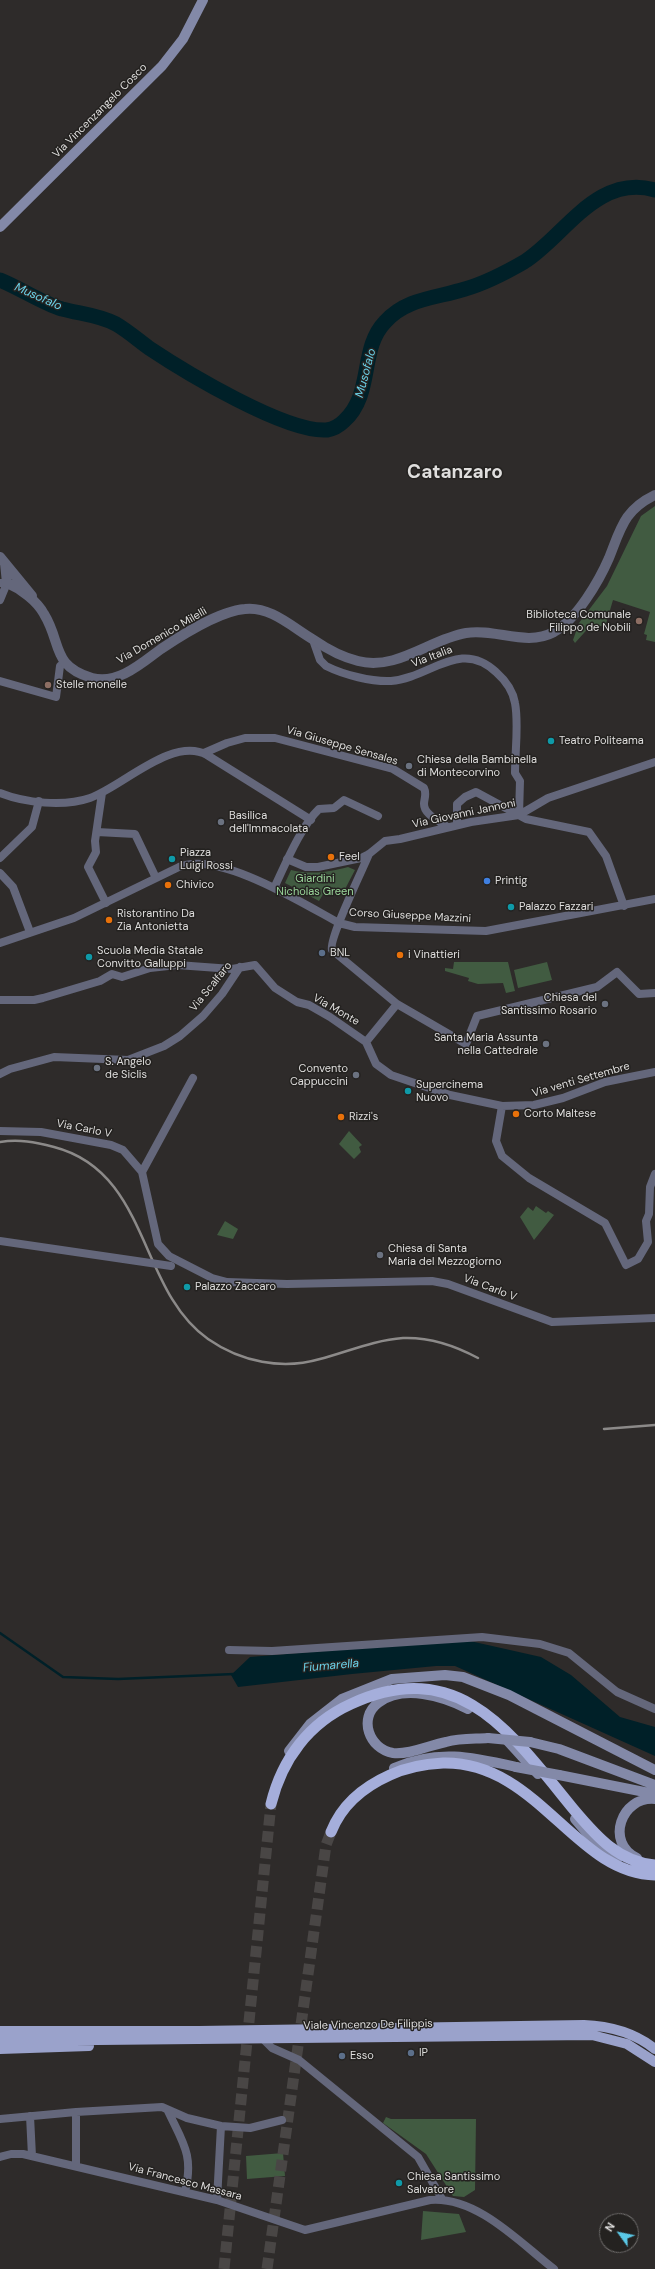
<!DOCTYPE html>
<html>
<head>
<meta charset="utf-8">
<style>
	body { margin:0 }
	#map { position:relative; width:655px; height:2269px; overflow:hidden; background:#2e2b2a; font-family:"DM Sans",sans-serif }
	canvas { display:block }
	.north { position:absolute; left:599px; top:2213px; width:40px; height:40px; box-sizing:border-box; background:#242220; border:1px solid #6f6d6c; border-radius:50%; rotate:303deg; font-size:11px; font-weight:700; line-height:16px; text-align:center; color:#dfdedd }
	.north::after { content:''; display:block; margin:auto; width:14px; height:18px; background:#5ac8e6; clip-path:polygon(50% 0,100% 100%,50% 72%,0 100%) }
</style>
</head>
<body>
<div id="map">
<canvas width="655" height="2269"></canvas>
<div class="north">N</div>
</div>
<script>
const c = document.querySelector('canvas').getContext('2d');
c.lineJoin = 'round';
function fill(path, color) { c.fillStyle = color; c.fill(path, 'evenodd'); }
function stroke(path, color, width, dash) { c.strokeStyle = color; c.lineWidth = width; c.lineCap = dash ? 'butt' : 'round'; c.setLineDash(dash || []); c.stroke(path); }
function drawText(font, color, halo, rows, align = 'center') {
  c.font = font + ' "DM Sans",sans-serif'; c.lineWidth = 3; c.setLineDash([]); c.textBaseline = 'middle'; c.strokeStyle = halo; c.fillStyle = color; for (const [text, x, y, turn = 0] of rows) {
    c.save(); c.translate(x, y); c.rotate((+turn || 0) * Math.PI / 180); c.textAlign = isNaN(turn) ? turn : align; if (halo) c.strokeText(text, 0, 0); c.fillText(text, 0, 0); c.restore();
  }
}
fill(new Path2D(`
	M655,506V642L646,640L647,635L644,634L650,612L613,600L605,627L592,624L575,643L573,640L579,623L607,586L641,516Z
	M348,867L355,870L343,893L328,886L319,901L285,883L291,870C312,875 328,872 348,867Z
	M454,962H508L515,991L506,993L503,983L478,984L468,981L469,978L445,971V968L453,969Z
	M547,962L552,980L518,988L514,970Z
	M349,1131L362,1145L359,1147L361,1152L354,1159L339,1144Z
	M536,1206L546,1213L548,1211L554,1215L534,1240L520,1217L528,1207L533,1211Z
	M225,1221L238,1229L233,1239L217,1235Z
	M386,2117L391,2119H476L475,2190L464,2197L453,2196L426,2154L383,2123Z
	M283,2153L285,2176L247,2179L246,2156Z
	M423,2211L459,2214L466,2232L421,2240Z`), '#415b41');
fill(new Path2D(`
	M470,1641L541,1657L571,1675L620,1717L655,1727V1756L455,1666H436L352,1674L238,1687L231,1675L250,1657L408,1644Z`), '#002028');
stroke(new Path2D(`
	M0,1633L63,1677L118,1679L234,1674`), '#002028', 2.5);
stroke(new Path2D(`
	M0,280C20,288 42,303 62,309C81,314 99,315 116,324C128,331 138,340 149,348C185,372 286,433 327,430C333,429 340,425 344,421C374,394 359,349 385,322C406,298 437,298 465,289C486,283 505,273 524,262C564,237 597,173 655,190`), '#002028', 15);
stroke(new Path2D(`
	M224,2269L271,1804
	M267,2269L326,1845L331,1832`), '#494645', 11, [11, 5.5]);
stroke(new Path2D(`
	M0,583H7L0,600
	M313,640L320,660L326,666C344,675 372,682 391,681C430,678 460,638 496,672C505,680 513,691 515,703C519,724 515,750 515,773L520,781L519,815
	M0,681L56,697L60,666L64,663
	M204,753L227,743L245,738H275L393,769L424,788C427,794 424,799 424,804C424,815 440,821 447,827
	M0,793C25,803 64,807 90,798C122,787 172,736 207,755L311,820
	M102,793L95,841L96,852L88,867L106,903
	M457,825V804L465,797L476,792L526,819L589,832L606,856L624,906
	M97,832L135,834L156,878
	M369,854C363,869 328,940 332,950L397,1004L466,1044L477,1016L597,987L617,972L639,994L655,993
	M0,858L32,827L39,801
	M287,859L306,867H318L361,858L369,854L385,841L400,839L471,822L519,815L548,798L655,762
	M0,873L13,887L30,932
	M274,888C285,865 301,826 319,809L334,808L344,800L378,816
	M0,943L74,918L179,867C218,850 304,904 339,923L355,927L486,931L655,899
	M0,1000H34L43,998L100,981L112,974L122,977L150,968L177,965L232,969L255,965L275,988L297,1002L309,1005L330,1017L366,1042L376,1064L391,1075L450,1095L502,1106L534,1105L563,1098L605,1082L655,1072
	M366,1042L397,1004
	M0,1074L10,1069L54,1057L128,1060L164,1046L180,1036L203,1016L222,994L240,967
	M502,1106L496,1141L502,1156L529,1178L605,1223L626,1265L638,1259L648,1242L646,1221L649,1214L650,1187L655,1174
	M0,1131L41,1132L111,1145L123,1150L142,1172L158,1244L169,1256L212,1278L227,1282L287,1284L432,1281L448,1284L552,1322L655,1318
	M142,1172L193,1078
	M229,1650L272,1651L482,1637L540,1644L569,1653L617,1692L655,1709
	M263,2039L272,2048L299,2060L418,2157L442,2199
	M168,2111C183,2143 194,2155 185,2192
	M30,2116L32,2156
	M0,2119L76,2112L162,2107L187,2118L221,2126L250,2128L282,2120
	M0,2157L11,2154H23L217,2200L305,2230L430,2200C477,2196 520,2243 554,2269
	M76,2165V2112
	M217,2200L221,2126`), '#64677b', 8);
stroke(new Path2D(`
	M0,557L32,596
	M5,563L7,583C21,589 37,601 44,614C62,643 51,666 92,678C118,685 142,663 161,649C182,635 219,611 245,609C271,606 293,628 314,640C327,649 342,657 358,661C397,671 430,639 466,633C496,628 526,647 554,632C577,619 599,581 609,558C621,528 624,510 655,495`), '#64677b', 10);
stroke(new Path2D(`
	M0,227L162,66L183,39L203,0
	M468,1709C443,1696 403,1684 378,1703C358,1718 369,1749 393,1753C409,1755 430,1745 446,1742C460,1738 474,1739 488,1738
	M505,1738L538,1774
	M530,1742L559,1749L655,1785
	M289,1751L310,1724L342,1699L392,1679L445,1675L463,1677L509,1695L655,1770
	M394,1768C438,1749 472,1757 516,1767
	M559,1775L655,1794
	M575,1819L598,1846L617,1860
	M637,1858C605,1843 621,1796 655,1799`), '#8389a8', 10);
stroke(new Path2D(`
	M0,2031H199L584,2025C609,2026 635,2033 655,2049
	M0,2041L592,2035L627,2044L655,2062
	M0,2049L89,2046`), '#9aa2cb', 10);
stroke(new Path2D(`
	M271,1804C282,1759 309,1723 351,1704C460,1653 514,1737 575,1811C597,1837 619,1862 655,1865
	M331,1832C342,1804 363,1787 390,1775C407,1767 424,1764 443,1763C538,1761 575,1874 655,1875`), '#a5aedb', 11);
stroke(new Path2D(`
	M0,1142C19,1139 35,1142 54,1147C150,1172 138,1290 208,1339C241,1362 282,1370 320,1359C347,1352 374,1340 403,1338C430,1337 454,1345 478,1358
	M604,1429L655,1425`), '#8c8a89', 2.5);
stroke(new Path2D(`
	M0,1241L171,1266`), '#64677b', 8);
stroke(new Path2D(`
	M488,1738L530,1742
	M516,1767L559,1775`), '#8389a8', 10);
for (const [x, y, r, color] of [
	[639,621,4,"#8d6e63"],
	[48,685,4,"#8d6e63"],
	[551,741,4,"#0f9aa8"],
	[409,766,4,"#6b7280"],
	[221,822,4,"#6b7280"],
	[331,857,4,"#e8710a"],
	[172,859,4,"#0f9aa8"],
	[487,881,4,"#3f7fe0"],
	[168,885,4,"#e8710a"],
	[511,907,4,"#0f9aa8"],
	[109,920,4,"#e8710a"],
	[322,953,4,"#5c6f8a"],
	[400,955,4,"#e8710a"],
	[89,957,4,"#0f9aa8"],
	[605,1004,4,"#6b7280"],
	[546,1044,4,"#6b7280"],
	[97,1068,4,"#6b7280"],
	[356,1075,4,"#6b7280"],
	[408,1091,4,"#0f9aa8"],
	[516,1114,4,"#e8710a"],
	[341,1117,4,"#e8710a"],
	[380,1255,4,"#6b7280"],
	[187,1287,4,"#0f9aa8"],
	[411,2053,4,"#5c6f8a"],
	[342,2056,4,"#5c6f8a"],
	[399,2183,4,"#0f9aa8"]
]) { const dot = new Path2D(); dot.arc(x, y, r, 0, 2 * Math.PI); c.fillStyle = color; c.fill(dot); stroke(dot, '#242220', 1.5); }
drawText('11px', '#dfdedd', '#242220', [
	["Via Vincenzangelo Cosco",100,111,-45],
	["Via Domenico Milelli",162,636,-30],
	["Via Italia",432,657,-21],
	["Via Giuseppe Sensales",342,746,16],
	["Via Giovanni Jannoni",464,814,-12],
	["Corso Giuseppe Mazzini",410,916,3],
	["Via Scalfaro",211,987,-51],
	["Via Monte",336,1010,30],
	["Via venti Settembre",581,1080,-16],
	["Via Carlo V",84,1129,11],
	["Via Carlo V",490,1288,21],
	["Viale Vincenzo De Filippis",368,2025,-1],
	["Via Francesco Massara",185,2182,15]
]);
drawText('11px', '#dfdedd', '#242220', [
	["Biblioteca Comunale",631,615,"right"],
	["Filippo de Nobili",631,628,"right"],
	["Stelle monelle",56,685],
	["Teatro Politeama",559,741],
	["Chiesa della Bambinella",417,760],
	["di Montecorvino",417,773],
	["Basilica",229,816],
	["dell'Immacolata",229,829],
	["Piazza",180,853],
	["Luigi Rossi",180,866],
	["Feel",339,857],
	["Printig",495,881],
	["Chivico",176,885],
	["Palazzo Fazzari",519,907],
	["Ristorantino Da",117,914],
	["Zia Antonietta",117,927],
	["Scuola Media Statale",97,951],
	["Convitto Galluppi",97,964],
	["BNL",330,953],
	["i Vinattieri",408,955],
	["Chiesa del",597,998,"right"],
	["Santissimo Rosario",597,1011,"right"],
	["Santa Maria Assunta",538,1038,"right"],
	["nella Cattedrale",538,1051,"right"],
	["S. Angelo",105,1062],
	["de Siclis",105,1075],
	["Convento",348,1069,"right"],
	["Cappuccini",348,1082,"right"],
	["Supercinema",416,1085],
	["Nuovo",416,1098],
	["Corto Maltese",524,1114],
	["Rizzi's",349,1117],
	["Chiesa di Santa",388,1249],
	["Maria del Mezzogiorno",388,1262],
	["Palazzo Zaccaro",195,1287],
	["IP",419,2053],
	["Esso",350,2056],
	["Chiesa Santissimo",407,2177],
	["Salvatore",407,2190]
], 'left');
drawText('11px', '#9ad59a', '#242220', [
	["Giardini",315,879],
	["Nicholas Green",315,892]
]);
drawText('italic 12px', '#6ad1e8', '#242220', [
	["Musofalo",38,297,24],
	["Musofalo",366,373,-75],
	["Fiumarella",331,1666,-5]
]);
drawText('bold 19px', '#dfdedd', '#242220', [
	["Catanzaro",455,473]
]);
</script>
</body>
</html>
